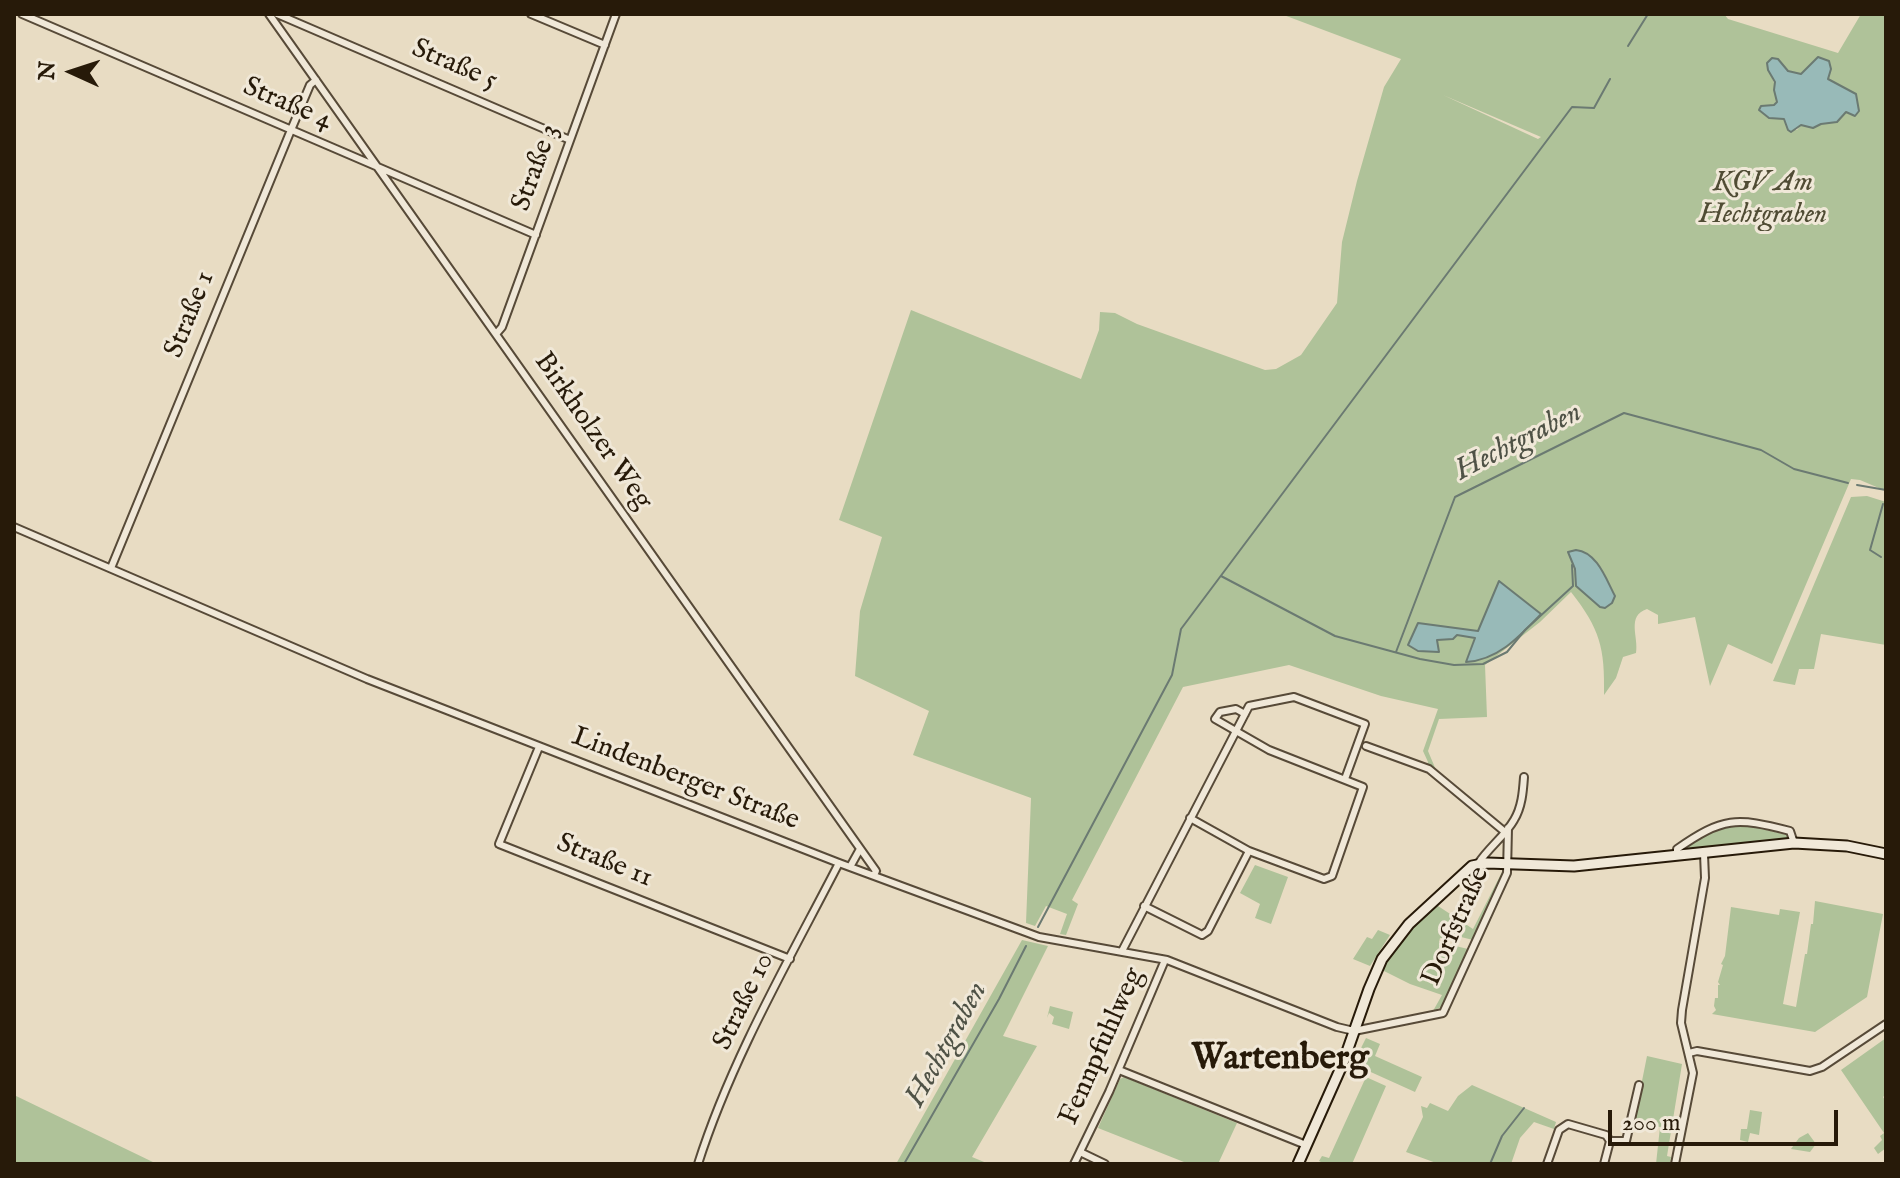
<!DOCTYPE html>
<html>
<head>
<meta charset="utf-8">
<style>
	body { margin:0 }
	#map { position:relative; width:1900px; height:1178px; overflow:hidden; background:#e8dcc3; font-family:"IM FELL English",serif }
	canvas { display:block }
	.frame { position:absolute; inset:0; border:16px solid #271a09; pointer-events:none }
	.north { position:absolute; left:32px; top:32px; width:80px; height:80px; -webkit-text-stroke:6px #f0e8d8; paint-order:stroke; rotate:273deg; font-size:22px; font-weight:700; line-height:32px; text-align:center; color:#271a09 }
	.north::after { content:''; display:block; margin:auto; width:28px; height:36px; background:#271a09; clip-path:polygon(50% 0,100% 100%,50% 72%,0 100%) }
	.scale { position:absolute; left:1608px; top:1110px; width:230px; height:36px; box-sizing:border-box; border:4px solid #271a09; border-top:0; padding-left:10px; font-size:24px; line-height:28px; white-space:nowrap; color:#271a09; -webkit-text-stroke:6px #f0e8d8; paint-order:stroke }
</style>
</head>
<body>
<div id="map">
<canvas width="1900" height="1178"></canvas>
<div class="frame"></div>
<div class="north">N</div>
<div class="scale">200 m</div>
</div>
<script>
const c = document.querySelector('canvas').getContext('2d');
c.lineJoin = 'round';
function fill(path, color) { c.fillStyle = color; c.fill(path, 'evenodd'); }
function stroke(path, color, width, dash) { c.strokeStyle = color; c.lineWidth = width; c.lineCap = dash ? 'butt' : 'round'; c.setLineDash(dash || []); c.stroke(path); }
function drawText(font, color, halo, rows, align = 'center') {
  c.font = font + ' "IM FELL English",serif'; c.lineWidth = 6; c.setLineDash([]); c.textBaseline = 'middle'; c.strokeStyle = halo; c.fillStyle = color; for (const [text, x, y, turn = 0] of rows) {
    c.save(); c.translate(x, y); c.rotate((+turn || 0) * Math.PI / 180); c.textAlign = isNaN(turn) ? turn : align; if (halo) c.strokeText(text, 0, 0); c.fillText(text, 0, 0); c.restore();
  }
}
fill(new Path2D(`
	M1281,14H1724L1728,19L1838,53L1861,14H1886V491L1860,480L1851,479L1772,664L1728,644L1710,686L1695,617L1658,624V615L1647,609C1626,616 1639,637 1636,653L1623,657L1616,678L1604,695C1605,648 1600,629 1571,592L1540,622L1485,665L1487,717L1439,719L1428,751L1436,770L1427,765L1428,762L1423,751L1438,709L1381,696L1289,665L1183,687L1072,900L1078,904L1066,935L1060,934L1067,914L1046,906L1035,926L1026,923L1031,798L913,755L929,711L855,676L860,611L882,537L839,520L911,310L1081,379L1099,330L1100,312L1115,313L1137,324L1265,370L1276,369L1301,355L1337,303L1342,242L1357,181L1384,87L1401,59ZM1818,57L1827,79L1856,94L1851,115L1846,112L1837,122L1821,124L1813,128L1801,125L1797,130H1788L1785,119L1769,118L1761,106L1775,105C1779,94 1774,80 1768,70L1778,59L1788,71L1801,74ZM1443,95L1541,137L1538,139ZM1569,552L1604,573L1615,596L1577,581ZM1540,614C1520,636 1498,661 1466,661L1475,638L1457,635L1452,639L1437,640L1439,652L1418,624L1478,631Z
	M1867,496L1886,502V645L1821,634L1814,669H1799L1795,685L1773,681L1851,497Z
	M1746,825L1791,836L1789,840L1680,852C1695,834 1723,824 1746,825Z
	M1255,865L1288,877L1271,924L1255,918L1260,904L1240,893Z
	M1503,870H1505L1473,940L1457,936L1451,941L1440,938L1439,942L1468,949L1441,1007L1433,1011L1442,995L1410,984L1382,970L1385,965L1384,962L1399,941L1435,904L1473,929Z
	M1815,901L1883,914L1867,997L1815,1032L1712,1014L1716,1010L1714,1006L1715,998H1718V985H1720L1718,982L1723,965L1721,964L1725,956L1731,907L1779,915L1780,909L1800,912L1783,1004L1796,1007L1805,954H1807L1811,924H1813Z
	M1378,930L1390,935L1370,966L1353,959L1367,937L1372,939Z
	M1022,940L1048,946L1003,1036L1037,1046L972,1157L989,1164H896Z
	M1050,1006L1073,1012L1069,1029L1052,1024L1054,1017L1049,1013L1047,1018Z
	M1366,1038L1380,1044L1375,1056L1422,1077L1415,1092L1353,1064Z
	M1886,1038V1094L1883,1097L1886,1102V1148L1878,1154L1874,1148L1882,1140L1880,1136L1884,1133L1841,1070Z
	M1647,1056L1682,1064L1667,1156L1671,1157L1670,1164H1656L1660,1127L1634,1121Z
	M1124,1077L1237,1123L1218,1164H1189L1098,1128L1120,1079Z
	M1366,1077L1386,1086L1352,1164H1325L1319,1161L1322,1156L1329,1158Z
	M1472,1085L1556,1122L1554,1129L1534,1122L1520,1138L1511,1164H1439L1406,1152L1423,1117L1421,1106L1427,1108L1430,1103L1448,1111L1458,1096Z
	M14,1095L157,1164H14Z
	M1750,1110L1762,1112L1759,1135L1750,1133L1748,1142L1740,1140L1741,1129H1747Z
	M1808,1133L1816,1144L1810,1152L1791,1149L1799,1138Z`), '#afc299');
const water = new Path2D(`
	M1818,57L1829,61L1831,69L1828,79L1856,94L1859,111L1855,116L1846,112L1837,122L1821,124L1813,128L1801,125L1791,132L1788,130L1784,119L1769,118L1759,110L1761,106L1774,105L1777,102L1774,90L1775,82L1768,70L1767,63L1772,58L1778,59L1788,71L1801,74Z
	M1576,550C1597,552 1606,579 1615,596L1612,603L1605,608L1600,607L1576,586L1575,569L1568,552Z
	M1499,581L1541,614C1519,637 1498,660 1466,662L1475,638L1457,635L1453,639L1437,640L1439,652L1418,651L1408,645L1418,623L1478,631Z`);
fill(water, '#98bab8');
stroke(water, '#6b7a72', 2);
stroke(new Path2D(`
	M1628,46L1648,14
	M1857,485L1886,490L1885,495
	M1881,557L1870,550L1883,504
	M1221,576L1335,636L1420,659L1454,665L1483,664L1507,652L1525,630L1573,586L1572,565
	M1396,652L1455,497L1624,413L1761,450L1794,469L1848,483
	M1038,927L1172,675L1181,629L1572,107L1594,108L1610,79
	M904,1164L999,999L1026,946
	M1490,1164L1502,1136L1524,1108`), '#6b7a72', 2);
const minor = new Path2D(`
	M22,14L536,235
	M269,14L876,871L874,875
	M277,14L570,140
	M531,14L605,45
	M496,334L502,327L616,14
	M14,527L367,679L839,863L1039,937L1167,960L1337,1027L1354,1031L1443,1013L1507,873L1508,828
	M111,568L291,130L310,85L316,80
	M1366,746L1429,769L1505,832
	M539,747L499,844L790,959
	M1190,818L1249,851L1324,879L1332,876L1363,787L1269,750L1215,719L1220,712L1236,709L1245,714
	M1677,856V849C1723,817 1736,817 1790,831L1794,843
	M1478,864C1488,848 1505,836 1514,820C1522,807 1523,791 1524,777
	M850,867L860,849
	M1144,906L1202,935L1208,931L1249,851
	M1122,951L1249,706L1294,697L1365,724L1345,779
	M1689,1053L1697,1051L1810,1071L1822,1067L1886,1024
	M1119,1070L1306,1145
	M1080,1152L1105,1164
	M698,1164C731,1060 789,960 839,863
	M1074,1164L1109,1092L1165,960
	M1547,1164L1559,1130L1568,1124L1606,1135L1610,1141H1626L1639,1085
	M1604,1164L1610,1141
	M1675,1164L1693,1073L1681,1023L1682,1010L1705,878L1704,854`);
const secondary = new Path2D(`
	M1298,1164L1343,1063L1369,989L1382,959L1409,924L1472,866L1487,863L1574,866L1794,843L1847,846L1886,854`);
stroke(minor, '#574a38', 10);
stroke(secondary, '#271a09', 13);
stroke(minor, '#f0e8d8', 6);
stroke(secondary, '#f0e8d8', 9);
drawText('28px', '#271a09', '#f0e8d8', [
	["Straße 5",454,66,23],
	["Straße 4",287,105,23],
	["Straße 3",537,168,-70],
	["Straße 1",191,315,-68],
	["Birkholzer Weg",592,432,55],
	["Lindenberger Straße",685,780,21],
	["Straße 11",604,862,22],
	["Dorfstraße",1457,927,-66],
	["Straße 10",745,1002,-64],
	["Fennpfuhlweg",1103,1047,-66]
]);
drawText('italic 28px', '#504c34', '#f0e8d8', [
	["KGV Am",1763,184],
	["Hechtgraben",1763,216]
]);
drawText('italic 30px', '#4f5246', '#f0e8d8', [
	["Hechtgraben",1519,443,-27],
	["Hechtgraben",948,1045,-61]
]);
drawText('bold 36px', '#271a09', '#f0e8d8', [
	["Wartenberg",1280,1061]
]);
</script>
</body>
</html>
